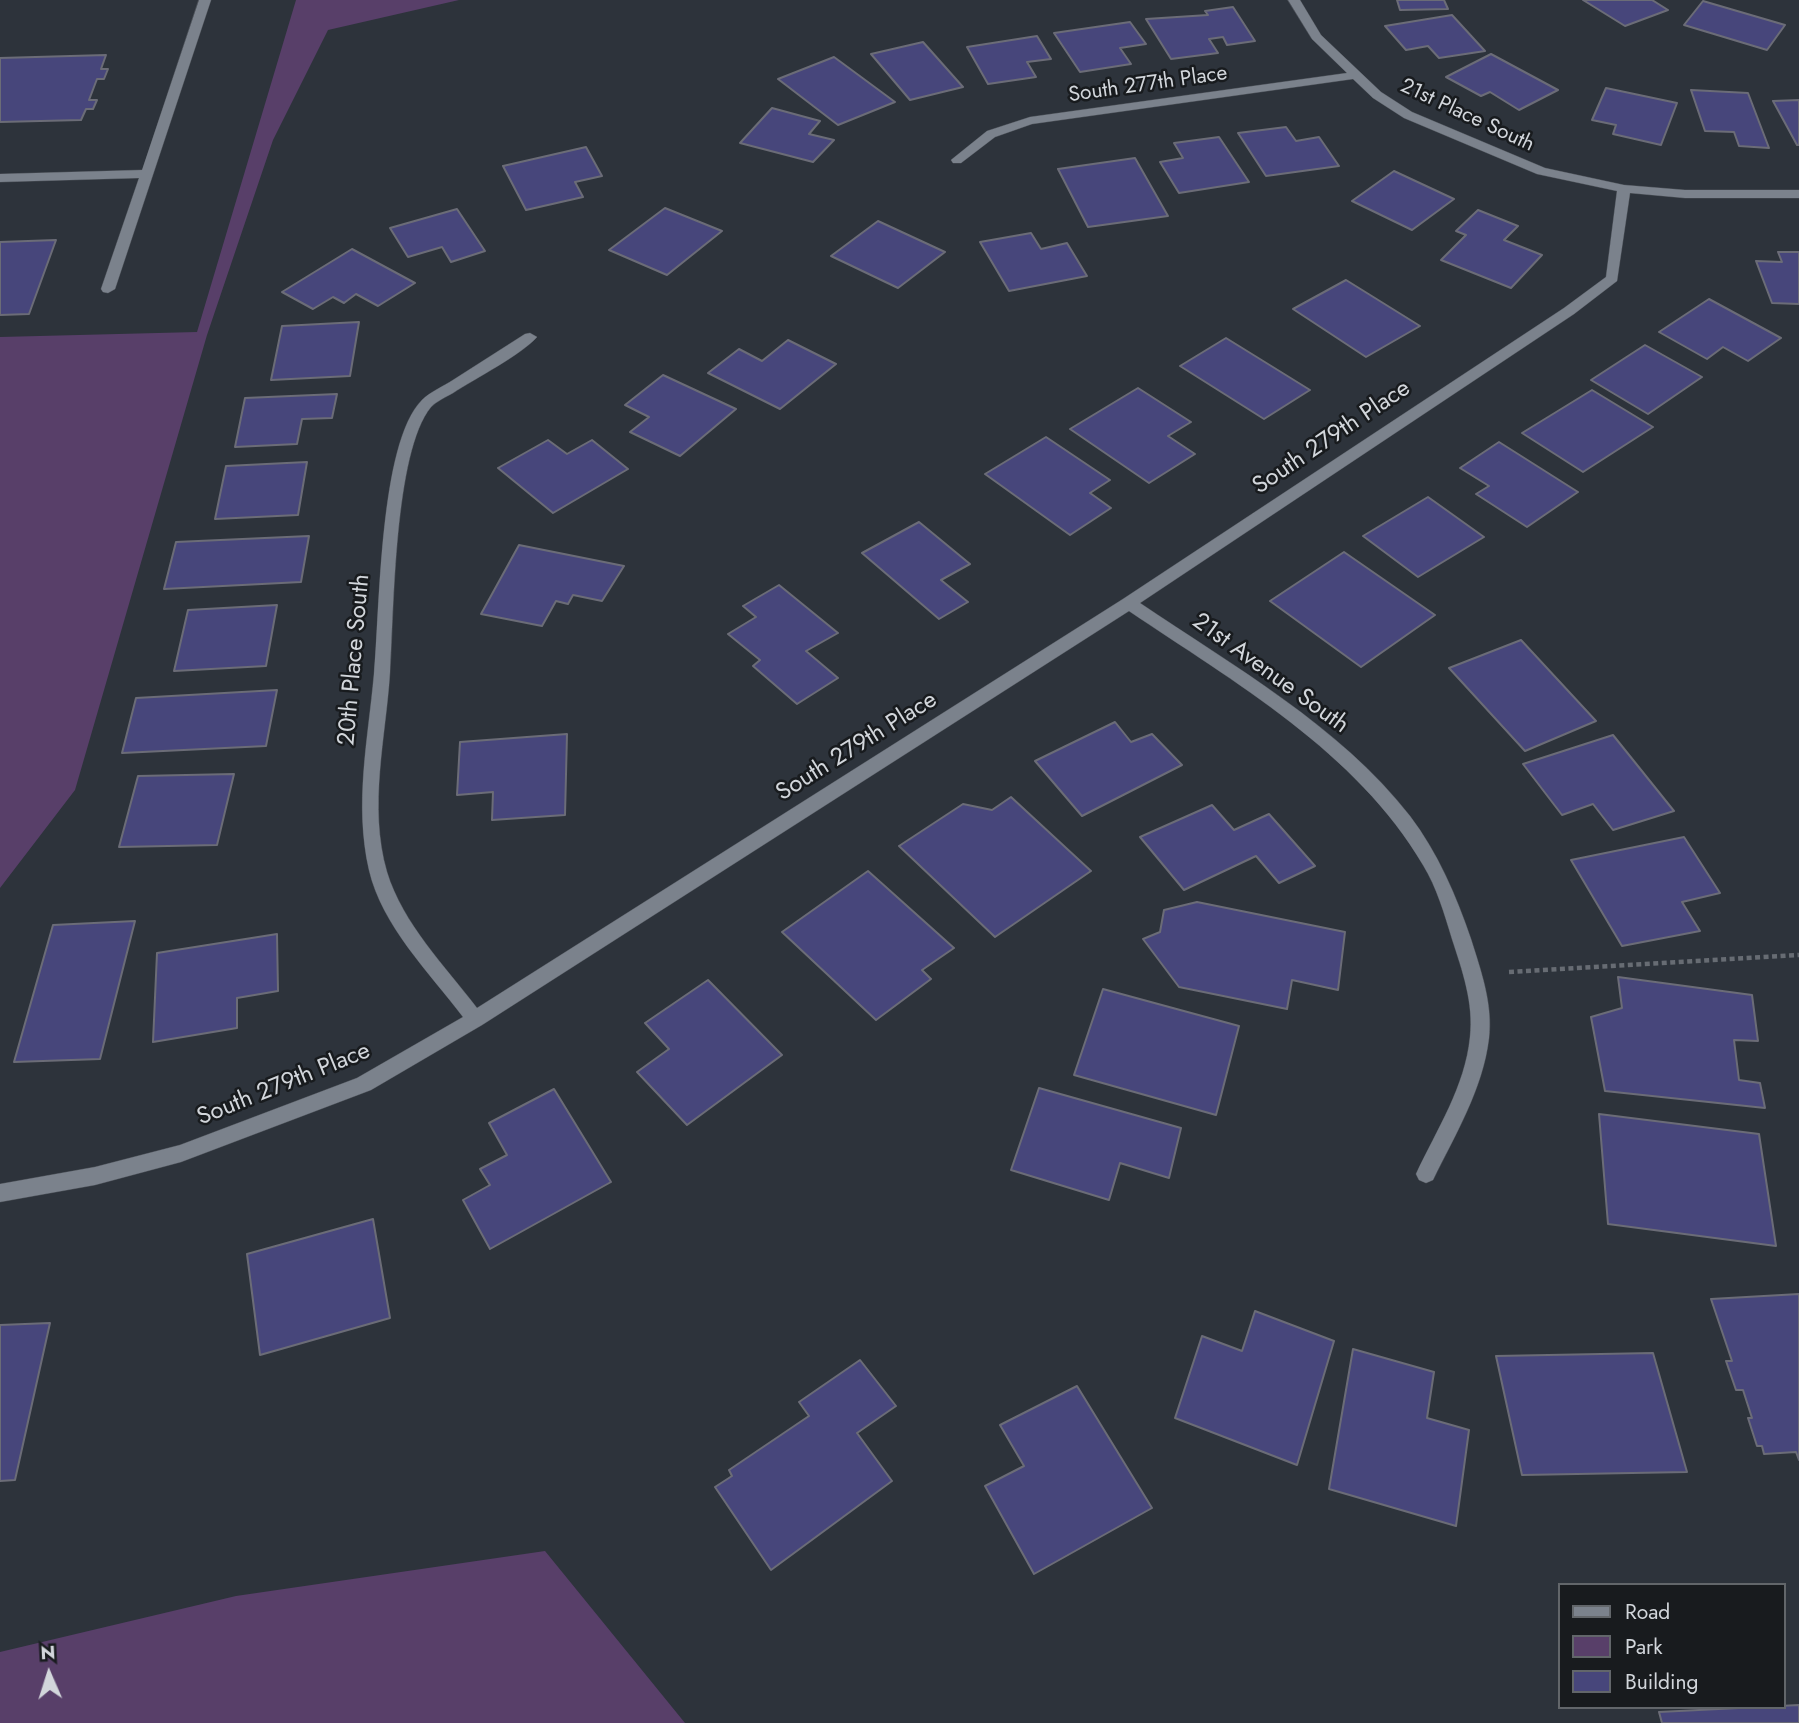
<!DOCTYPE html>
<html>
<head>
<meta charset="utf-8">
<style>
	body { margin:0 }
	#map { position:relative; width:1799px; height:1723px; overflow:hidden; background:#2d333b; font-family:Jost,sans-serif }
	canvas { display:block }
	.legend { position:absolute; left:1558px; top:1583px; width:228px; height:126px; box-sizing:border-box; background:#181b1e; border:2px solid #62666a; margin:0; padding:9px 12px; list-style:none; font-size:21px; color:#d2d6db }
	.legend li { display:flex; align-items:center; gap:14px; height:35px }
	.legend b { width:35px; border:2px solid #62666a }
	.north { position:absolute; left:14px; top:1639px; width:70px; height:70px; -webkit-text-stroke:5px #181b1e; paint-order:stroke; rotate:357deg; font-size:19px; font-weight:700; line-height:28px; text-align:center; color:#d2d6db }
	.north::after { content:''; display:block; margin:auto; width:24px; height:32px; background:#d2d6db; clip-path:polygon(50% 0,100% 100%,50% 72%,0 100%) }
</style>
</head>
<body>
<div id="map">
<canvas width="1799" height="1723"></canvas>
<ul class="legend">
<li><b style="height:9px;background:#7b828c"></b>Road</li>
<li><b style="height:19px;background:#583f69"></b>Park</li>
<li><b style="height:19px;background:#47467b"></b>Building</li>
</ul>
<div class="north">N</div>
</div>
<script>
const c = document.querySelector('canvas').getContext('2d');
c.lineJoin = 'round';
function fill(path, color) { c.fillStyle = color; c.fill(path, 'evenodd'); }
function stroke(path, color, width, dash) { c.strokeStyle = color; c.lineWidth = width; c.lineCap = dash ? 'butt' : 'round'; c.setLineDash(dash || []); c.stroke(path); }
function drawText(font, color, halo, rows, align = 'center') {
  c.font = font + ' Jost,sans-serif'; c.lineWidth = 5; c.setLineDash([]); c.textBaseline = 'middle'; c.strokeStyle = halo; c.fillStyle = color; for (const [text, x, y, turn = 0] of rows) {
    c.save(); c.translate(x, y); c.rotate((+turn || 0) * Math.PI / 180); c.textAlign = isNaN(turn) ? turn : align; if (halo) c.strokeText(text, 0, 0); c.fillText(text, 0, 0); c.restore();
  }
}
fill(new Path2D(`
	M296,0H459L328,30L273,140L207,335L75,790L0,888V337L197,332Z
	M545,1551L685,1723H0V1652L236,1596Z`), '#583f69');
const building = new Path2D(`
	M1397,0H1444L1448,9L1400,10Z
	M1583,0H1652L1668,10L1625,26Z
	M1703,1L1785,25L1767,50L1684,25Z
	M1233,7L1255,41L1227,45L1223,37L1209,39L1218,53L1171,59L1146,19L1208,15L1205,11Z
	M1452,15L1485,51L1439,58L1428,46L1406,50L1385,26Z
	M1130,22L1146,44L1120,48L1131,64L1080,72L1054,33Z
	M1037,36L1051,59L1027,62L1036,77L988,84L967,47Z
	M923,42L963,87L910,100L871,54Z
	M1491,54L1558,90L1519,110L1490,92L1481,96L1446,77Z
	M106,55L101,69H108L104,79H97L89,100H97L93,109H86L81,120L0,122V58Z
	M834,57L895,102L838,125L778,79Z
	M1606,88L1677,103L1661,145L1613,134L1616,125L1592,120Z
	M1691,90L1748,93L1769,148L1739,146L1734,132L1705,131Z
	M1799,100V145H1797L1773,101Z
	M772,108L820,121L809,134L834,140L813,162L740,143Z
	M1286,127L1296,141L1319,137L1339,166L1266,176L1238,133Z
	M1219,137L1249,182L1179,193L1160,162L1183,158L1174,143Z
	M586,147L602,176L575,182L583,197L526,210L503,166Z
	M1135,158L1168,216L1088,227L1058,169Z
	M1394,171L1454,199L1412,230L1352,201Z
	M665,208L722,231L667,275L609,250Z
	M457,209L485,251L451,262L442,247L408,257L390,228Z
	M1478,210L1518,226L1504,240L1542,255L1511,288L1441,260L1466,235L1456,231Z
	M878,221L945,252L898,288L831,256Z
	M1031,233L1041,249L1067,243L1087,276L1009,291L980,242Z
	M56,240L29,314L0,315V242Z
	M352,249L415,283L378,306L356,294L344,303L333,297L313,309L282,292Z
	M1778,252H1799V304L1772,303L1756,261L1782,262Z
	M1346,280L1420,326L1366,357L1293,309Z
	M1709,299L1781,338L1748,361L1723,347L1707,359L1659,332Z
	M359,322L350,376L271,380L282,326Z
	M1226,338L1310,390L1264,419L1180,366Z
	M788,340L836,364L780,409L708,373L739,349L762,361Z
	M1645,345L1702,377L1648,414L1591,380Z
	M663,375L736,409L680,456L630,432L649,417L625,405Z
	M1138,388L1191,422L1168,436L1195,454L1149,483L1070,429Z
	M1592,390L1653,427L1583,472L1522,433Z
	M337,394L332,418L302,419L297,444L235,447L245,398Z
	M1046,437L1110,480L1090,493L1111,508L1070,535L985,474Z
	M548,440L567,454L592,440L628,469L553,513L498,468Z
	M1499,442L1578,492L1527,527L1476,494L1489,486L1460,468Z
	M307,462L298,515L215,519L226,466Z
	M1428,497L1484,537L1418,577L1363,536Z
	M919,522L970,564L941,580L968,602L939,619L862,553Z
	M309,536L301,582L164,589L176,542Z
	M519,545L624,566L602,601L573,595L568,604L556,601L542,626L481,614Z
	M1344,552L1435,615L1361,667L1270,601Z
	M779,585L838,633L806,651L838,678L797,704L753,666L760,660L728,634L756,617L743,606Z
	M277,605L266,666L174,671L188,610Z
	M1521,640L1596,721L1525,751L1449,668Z
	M277,690L266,746L122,753L136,698Z
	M1115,722L1131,742L1152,734L1182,765L1082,816L1035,761Z
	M567,734L565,815L492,820L493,792L457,795L460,742Z
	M1613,735L1674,811L1613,830L1593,804L1562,815L1523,764Z
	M234,774L217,845L119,847L138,776Z
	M1011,797L1091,871L995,937L899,846L963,804L992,810Z
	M1212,805L1234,830L1269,814L1315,866L1279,883L1256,856L1184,890L1140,837Z
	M1684,837L1720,893L1682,902L1700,931L1622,946L1571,860Z
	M868,871L954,948L922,970L931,979L876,1020L782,932Z
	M1197,902L1345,932L1338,990L1292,980L1287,1009L1179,987L1143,939L1160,932L1164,910Z
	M135,921L100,1059L14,1062L53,925Z
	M277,934L278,991L237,998V1028L153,1042L157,953Z
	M1618,977L1752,995L1758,1041L1734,1040L1739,1080L1760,1083L1765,1108L1605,1091L1591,1017L1622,1008Z
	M708,980L782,1055L687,1125L637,1072L669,1049L645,1023Z
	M1103,989L1239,1026L1216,1115L1074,1075Z
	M1039,1088L1181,1128L1169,1178L1120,1163L1109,1200L1011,1170Z
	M554,1089L611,1182L490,1249L463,1200L490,1185L480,1169L507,1155L489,1123Z
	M1599,1114L1759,1134L1776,1246L1608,1224Z
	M373,1219L390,1318L260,1355L247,1254Z
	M1799,1294V1460L1796,1452L1764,1454L1762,1446H1757L1748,1418H1752L1743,1390H1736L1726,1361H1732L1711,1299Z
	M1255,1311L1334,1341L1297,1465L1175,1418L1202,1336L1242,1351Z
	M50,1323L15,1480L0,1481V1325Z
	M1353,1349L1434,1372L1427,1418L1469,1430L1456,1526L1329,1489Z
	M1653,1353L1687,1472L1522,1475L1496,1356Z
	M860,1360L896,1406L857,1433L892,1481L771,1570L715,1487L732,1476L729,1470L809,1416L799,1402Z
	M1077,1386L1152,1508L1034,1574L985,1486L1024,1466L1000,1425Z
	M1799,1705V1723H1662L1659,1712Z`);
fill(building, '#47467b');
stroke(building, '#6b6c77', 2);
const service = new Path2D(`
	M199,0H211L115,289L108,293L103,292L101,289L139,178L0,182V174L142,170Z`);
const minor = new Path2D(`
	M1288,0H1300L1321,35L1381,92L1412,112L1545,168L1624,185L1685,190H1799V198H1685L1630,193L1617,281L1574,314L1140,603C1233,666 1340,726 1410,816C1438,853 1456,895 1471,939C1481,971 1493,1004 1489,1038C1483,1089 1455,1135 1433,1180L1426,1183L1419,1180L1416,1174C1437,1129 1465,1087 1470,1037C1474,1003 1462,970 1452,939C1444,913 1437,888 1423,865C1357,752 1234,682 1129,611L482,1025L371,1090L181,1162L95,1185L0,1202V1184L95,1167L180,1145L357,1078L463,1017C429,972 382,926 369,870C354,804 368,740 374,674C380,612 379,443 422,400C430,392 444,386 453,380C477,365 501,349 525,334L530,333L537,337C521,355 476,378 453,393C446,397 437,401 431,407C394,452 394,611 390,672C386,737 368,806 387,872C403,924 445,966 477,1008L1123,599L1564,308L1606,277L1617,191L1537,174L1404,118L1373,98L1353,79L1032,124L995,137L961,163H953L951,160L987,131L1030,117L1347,73L1312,39Z`);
stroke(service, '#4a4f56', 1);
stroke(minor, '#4a4f56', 1);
stroke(new Path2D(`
	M1509,972L1799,955`), '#676c73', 4.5, [5, 3.5]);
fill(service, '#7b828c');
fill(minor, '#7b828c');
drawText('21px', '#d2d6db', '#181b1e', [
	["South 277th Place",1148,85,-8],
	["21st Place South",1467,116,25]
]);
drawText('24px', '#d2d6db', '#181b1e', [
	["South 279th Place",1332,438,-34],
	["20th Place South",355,660,-85],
	["21st Avenue South",1270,674,36],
	["South 279th Place",857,747,-32],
	["South 279th Place",284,1085,-22]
]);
</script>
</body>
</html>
